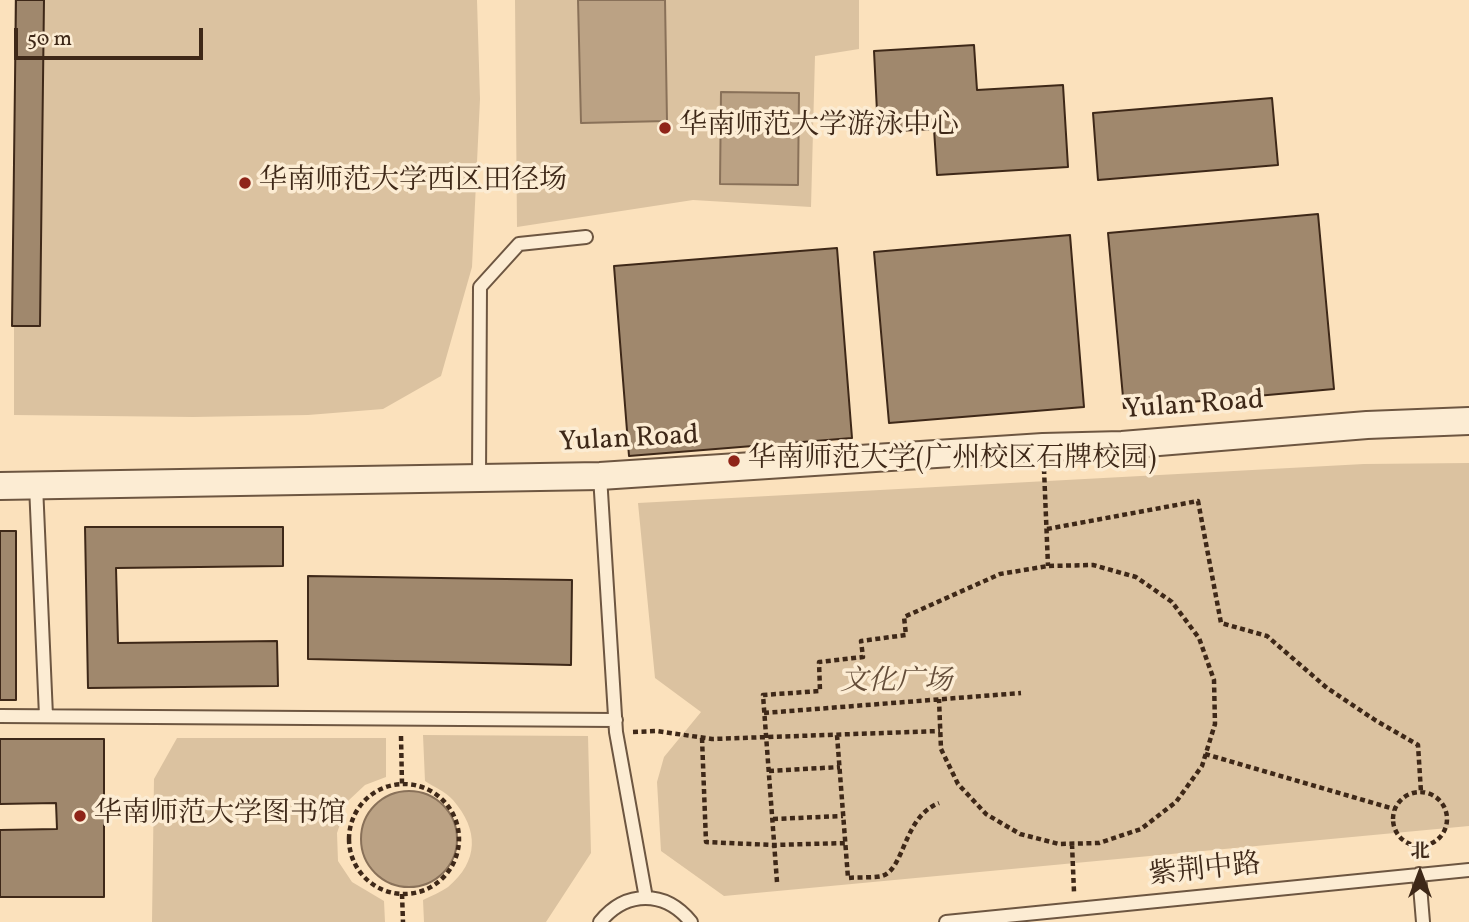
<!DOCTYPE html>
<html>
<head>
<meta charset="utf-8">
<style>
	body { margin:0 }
	#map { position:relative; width:1469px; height:922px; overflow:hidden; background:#fbe1bc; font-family:Vollkorn,"Noto Serif SC",serif }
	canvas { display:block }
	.north { position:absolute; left:1385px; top:838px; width:70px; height:70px; -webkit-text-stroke:5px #fcecd3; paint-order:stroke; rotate:0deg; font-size:19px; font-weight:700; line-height:28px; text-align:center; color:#3e2818 }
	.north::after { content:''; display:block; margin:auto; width:24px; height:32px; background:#3e2818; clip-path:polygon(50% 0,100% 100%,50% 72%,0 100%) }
	.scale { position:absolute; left:14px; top:28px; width:189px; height:32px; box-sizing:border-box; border:4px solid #3e2818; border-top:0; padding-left:9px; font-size:21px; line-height:24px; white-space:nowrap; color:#3e2818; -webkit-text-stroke:5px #fcecd3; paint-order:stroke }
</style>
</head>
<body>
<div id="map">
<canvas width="1469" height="922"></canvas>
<div class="north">北</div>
<div class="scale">50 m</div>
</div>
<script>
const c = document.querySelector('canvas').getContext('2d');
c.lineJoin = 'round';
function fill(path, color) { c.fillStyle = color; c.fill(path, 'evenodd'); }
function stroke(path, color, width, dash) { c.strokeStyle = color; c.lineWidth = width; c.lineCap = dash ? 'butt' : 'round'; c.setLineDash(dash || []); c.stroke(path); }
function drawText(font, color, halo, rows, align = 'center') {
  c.font = font + ' Vollkorn,"Noto Serif SC",serif'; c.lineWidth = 7; c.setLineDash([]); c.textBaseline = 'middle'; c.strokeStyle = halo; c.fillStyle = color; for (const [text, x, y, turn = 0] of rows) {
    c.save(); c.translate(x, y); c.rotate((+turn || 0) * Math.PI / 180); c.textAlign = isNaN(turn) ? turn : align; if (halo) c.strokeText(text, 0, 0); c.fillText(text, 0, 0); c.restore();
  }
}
fill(new Path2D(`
	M14,0H477L480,99L472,267L441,376L383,409L308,415L193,417L14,415Z
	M515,0H859V49L815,56L811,207L693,200L517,227Z
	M1469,463V826L724,896L661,851L657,782L664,757L701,712L655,678L638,503L1364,464Z
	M423,735L588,736L591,853L546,922H424L423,900C431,896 441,892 448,887C479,861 479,830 453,800C446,792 434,787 425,781Z
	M177,738H386V777L365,785L348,801L337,833L338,861L352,882L384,901L385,922H152L154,779Z`), '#dbc2a0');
const water = new Path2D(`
	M578,0H665L667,121L581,123Z
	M721,92L799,93L798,185L720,184Z
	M361 839a48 48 0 1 1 96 0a48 48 0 1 1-96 0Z`);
fill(water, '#bba284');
stroke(water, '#897159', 2);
const building = new Path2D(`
	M16,0H44L40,326H12Z
	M974,45L977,90L1063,85L1068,167L937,175L934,129L878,132L874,51Z
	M1272,98L1278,165L1098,180L1093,113Z
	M1318,214L1334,389L1124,408L1108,233Z
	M1070,235L1084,407L889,423L874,252Z
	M837,248L852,438L629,456L614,266Z
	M85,527H283V566L116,568L118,643L277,641L278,686L88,688Z
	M0,531H16V700H0Z
	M308,576L572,580L571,665L308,659Z
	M0,739H104V897H0V830L57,829L56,803L0,804Z`);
fill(building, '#a0886d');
stroke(building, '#3e2818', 2);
const service = new Path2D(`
	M600,476L616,732L646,898
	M479,478L480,287L519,244L586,237
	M36,485L46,716
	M0,716L616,720
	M1419,874L1423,922
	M600,922C626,890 665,890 691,922
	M946,922L1469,870`);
const minor = new Path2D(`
	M0,486L600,476L1043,447L1122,445L1367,425L1469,421`);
stroke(service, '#6d5641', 16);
stroke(minor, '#6d5641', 30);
stroke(new Path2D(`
	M1044,469L1048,566
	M1047,529L1198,501L1221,623L1267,636L1327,688L1375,720L1418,745L1421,792
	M764,713L1021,693
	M633,732L657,731L712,739L940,731
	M837,735L848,878C858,877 872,878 882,876C905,869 903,817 939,803
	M401,736L402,784
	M702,738L706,842L774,845L845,843
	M1205,754L1394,809
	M769,771L840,767
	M349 839a55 55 0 1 1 110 0a55 55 0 1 1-110 0Z
	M1393 819a27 27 0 1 1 54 0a27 27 0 1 1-54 0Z
	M773,819L843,816
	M1072,844L1074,892
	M777,882L763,695L820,691L819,662L863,657L861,641L906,635L904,617L1000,574L1048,566L1093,565L1136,577L1172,602L1199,638L1214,680L1215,724L1202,766L1176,802L1141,829L1099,843L1059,844L1020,834L986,814L958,784L941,749L939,699
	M402,894L403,922`), '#3e2818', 4.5, [5, 3.5]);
stroke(service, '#fcecd3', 12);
stroke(minor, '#fcecd3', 26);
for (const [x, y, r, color] of [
	[665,128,7,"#8f2418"],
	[245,183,7,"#8f2418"],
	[734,461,7,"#8f2418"],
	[80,816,7,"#8f2418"]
]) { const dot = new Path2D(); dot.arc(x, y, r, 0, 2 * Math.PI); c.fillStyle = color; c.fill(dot); stroke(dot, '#fcecd3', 2.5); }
drawText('28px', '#3e2818', '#fcecd3', [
	["华南师范大学游泳中心",679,128],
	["华南师范大学西区田径场",259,183],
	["华南师范大学(广州校区石牌校园)",748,461],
	["华南师范大学图书馆",94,816]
], 'left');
drawText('28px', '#3e2818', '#fcecd3', [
	["Yulan Road",1194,407,-4],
	["Yulan Road",629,441,-3],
	["紫荆中路",1205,872,-6]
]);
drawText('italic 28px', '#654e3a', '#fcecd3', [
	["文化广场",896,684]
]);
</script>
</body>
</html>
